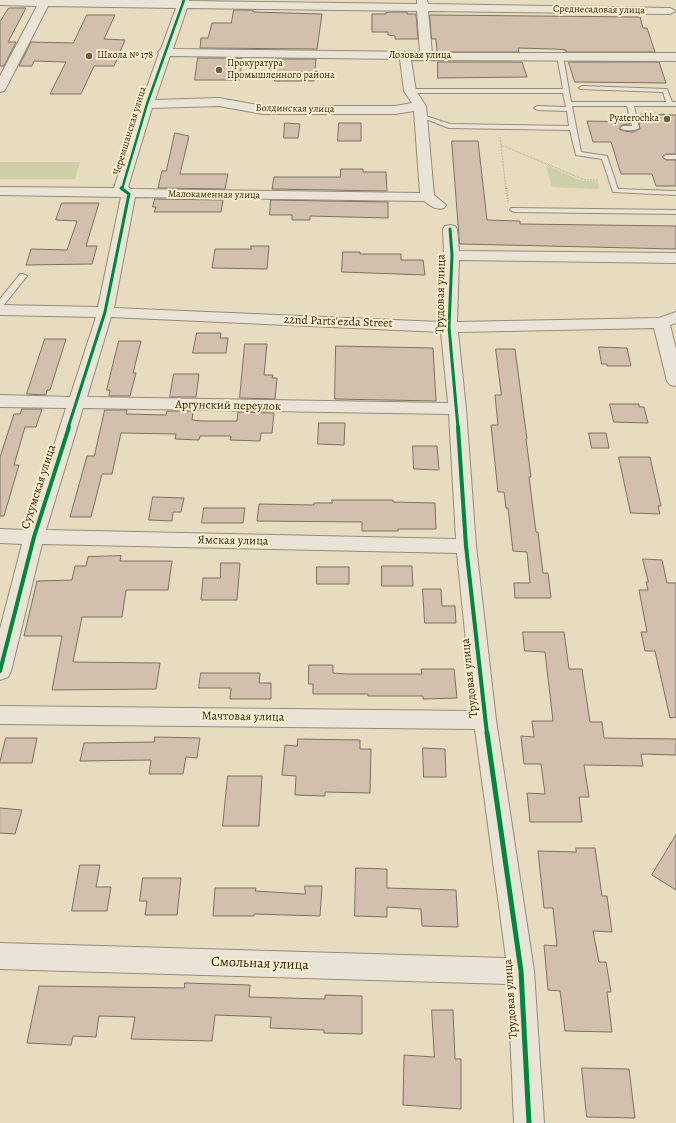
<!DOCTYPE html>
<html>
<head>
<meta charset="utf-8">
<style>
	body { margin:0 }
	canvas { display:block; background:#e7dcc0 }
</style>
</head>
<body>
<canvas width="676" height="1123"></canvas>
<script>
const c = document.querySelector('canvas').getContext('2d');
c.lineJoin = 'round';
function fill(path, color) { c.fillStyle = color; c.fill(path, 'evenodd'); }
function stroke(path, color, width, dash) { c.strokeStyle = color; c.lineWidth = width; c.lineCap = dash ? 'butt' : 'round'; c.setLineDash(dash || []); c.stroke(path); }
function drawText(font, color, halo, rows, align = 'center') {
  c.font = font + ' Alegreya,serif'; c.lineWidth = 4; c.setLineDash([]); c.textBaseline = 'middle'; c.strokeStyle = halo; c.fillStyle = color; for (const [text, x, y, turn = 0] of rows) {
    c.save(); c.translate(x, y); c.rotate((+turn || 0) * Math.PI / 180); c.textAlign = isNaN(turn) ? turn : align; if (halo) c.strokeText(text, 0, 0); c.fillText(text, 0, 0); c.restore();
  }
}
fill(new Path2D(`
	M0,162H80L75,179H0Z
	M546,165L582,181H597L599,189L552,187Z`), '#cdcfa6');
const building = new Path2D(`
	M9,8H26L8,42H16L4,66H0V22Z
	M234,10H253V12L322,14L317,49L200,48L201,38H208L212,23H231Z
	M391,12H407V14H416L418,39H395V36L388,35V32H372V14H386V13Z
	M87,15H115L104,39L125,40L114,66H94L81,94H50L66,62L34,61L32,66H19L31,42L73,43Z
	M430,15L640,17L643,28H647L655,52H566V50L554,49L518,48L519,52H437L436,39H432Z
	M198,58H242L240,80H195Z
	M276,59H316L314,81H275Z
	M438,62H522L527,77L438,78Z
	M569,62H659L666,83L575,82Z
	M641,114L676,115V154H666L662,157L666,160H676V186H656L652,174H621L611,142H593L587,121L629,122L630,124L622,125L619,129L624,131L633,132L640,129L639,122H643Z
	M285,123L300,124L298,138H284Z
	M339,123H361V141H338Z
	M175,133L189,136L180,174H228L225,189L158,188L162,171H166Z
	M452,141H478L487,220L520,221V224L676,226V249L460,244Z
	M341,169H363V172H386L387,191L272,189L274,177H340Z
	M155,199L223,200L221,212H154L156,207H153Z
	M271,200L388,202V218L310,216V220H292V215H270Z
	M62,203H99L86,246H97L92,264L26,265L31,249L67,250L77,221L56,220Z
	M251,246H269L267,269L212,268L215,249H251Z
	M343,252H360V254H401V260H423L425,275L342,272Z
	M197,333H221L220,338H228L226,353H193Z
	M45,339H66L50,390H47L46,395L27,394Z
	M119,341H141L133,373H136L130,396H109L110,390H107Z
	M245,344H267L264,375H273L272,378H277L275,399L240,398Z
	M336,346L433,348L436,401L335,399Z
	M599,347L627,348L631,366H607V364H602Z
	M496,349H515L527,439H526L531,477H529L536,532H538L543,573H548L551,598H515L514,583H530L527,552L513,551L508,508H506L504,492H498L491,425H498L495,395H501Z
	M174,374H199L196,397H170Z
	M610,404H639V407H644L648,423L614,422Z
	M22,409H42L36,427H25L14,465H19L4,516H0V457L14,414H20Z
	M105,410H127L126,414L166,415L167,411H193L192,420L202,421H237L238,412L274,413L272,433H261L260,441L230,440L231,436H200L199,440L175,439L176,434L121,433L112,474H102L91,517H70L87,456H94Z
	M319,423H345L344,445L318,444Z
	M589,433H606L609,448H592Z
	M413,446H437L439,470L414,469Z
	M619,457H650L661,506H658L660,514L631,513Z
	M153,497L184,498L181,512H173L172,521L149,520Z
	M332,500H393V502L435,503L436,529H398V531H362V522L257,521L259,504L314,505V503H332Z
	M204,508H245L243,523H202Z
	M121,556L120,561H172L168,590H126L122,617H82L73,662L160,663L156,689L52,690L62,636H24L37,581L72,580L75,566H86L88,557Z
	M643,559L662,560L667,583H676V717L670,718L655,651H645L641,632H647L639,590H648L646,582H648Z
	M221,563H240L237,600H201L203,578H220Z
	M382,566H412L413,586H382Z
	M317,567H349V584H317Z
	M423,589H441L442,606H455L456,623H425Z
	M523,632H564L569,669H582L590,722H602L604,738L676,739V755L641,754L643,766L584,765L589,797H579L582,822H530L527,793L545,794L541,764H524L521,736L534,737L532,721H553L545,652L525,651Z
	M309,665H333V673L347,674H422L421,669H454L457,698L423,699V696H368V694H313V684H309Z
	M201,673H260L259,683H271V699H230L231,688H199Z
	M155,737L200,738L197,758L186,757L183,774H149L151,760L80,761L84,743L154,742Z
	M6,738H37L32,763H0Z
	M298,739L360,740V749H371L370,793L325,792V796L295,795L296,776L282,775L285,745L297,746Z
	M423,748L445,749L446,777H424Z
	M228,776H262L259,826H223Z
	M0,808L22,810L15,834L0,833Z
	M676,835V890L652,875Z
	M576,848H595L602,896H607L612,932L593,931L599,962H606L611,992H607L612,1032L565,1031L560,991L548,990L544,945L557,946L553,908H544L538,851L576,852Z
	M80,865H100L96,887H111L107,911H72Z
	M356,868L387,869V888L456,890L458,927L422,926L421,909L387,907V917L355,916Z
	M143,878H181L177,915H145L147,901H140Z
	M305,886H322L320,916L254,914V916H213L215,888H256L255,891L305,894Z
	M185,983L250,985L249,997L325,999V995L362,996V1034L324,1033V1030L270,1028L271,1017L215,1015L212,1041L131,1039L135,1017L99,1016L96,1037L73,1036L71,1045L27,1043L39,986L184,988Z
	M432,1010H453L455,1059H461V1109L403,1105L404,1055L434,1057Z
	M582,1068L629,1069L635,1118L587,1117Z`);
fill(building, '#d2bfad');
stroke(building, '#7a7262', 1);
const lane = new Path2D(`
	M560,54L563,56L571,102H666L663,92L580,89L579,88L582,86L667,89L672,102H676V106H634L639,128C635,131 624,131 620,128L623,126H632L627,106H572L581,152L607,156L618,189L676,191V195L613,192L602,159L576,155L570,130L449,128L418,116L423,115L450,124L569,126L567,111L537,110L534,108L537,106L566,107L563,93H410L407,91L410,89H563L557,56Z
	M676,155V159H666L663,157L666,155Z
	M511,208L676,210V214L514,212L510,210Z
	M20,274H23L27,276L3,306H0V299Z`);
const street = new Path2D(`
	M0,0H189V1L417,4V0H427L428,4L670,8L676,11L670,14L428,11L432,53H676V61L411,60L416,91L426,106L434,195L446,205L444,208C435,210 431,206 424,201L135,197L114,308L441,322L444,255L443,229L445,226L450,225L455,226L457,229L459,251L676,253V263L459,260L457,322L659,318L676,312V323L670,325L676,349V386L670,385L667,381L654,328L458,332L466,409L476,546L496,720L534,971L544,1123H514L508,984L0,969V943L506,958L475,729L0,724V706L473,711L457,553L42,544L11,671L8,677L0,680V629L22,544L0,543V529L27,530L66,408L0,407V395L70,397L96,317L0,315V305L98,307L121,197L0,195V187L114,188L141,104L159,53L158,52L161,49L176,8L48,6L6,88L4,91L0,92V76L37,6L0,5ZM187,8L417,11L420,52L173,49ZM170,56L400,59L404,91L412,103L395,106H263L219,98L155,100ZM219,106L263,114H395L414,111L420,193L131,189L128,187L152,108ZM111,317L441,332L448,403L87,397ZM83,408L449,414L456,539L46,530Z`);
stroke(lane, '#948c7b', 2);
stroke(street, '#948c7b', 2);
stroke(new Path2D(`
	M500,137L506,189
	M501,145L585,180H599`), '#a6a094', 1.5, [0.5, 1]);
stroke(new Path2D(`
	M506,188L508,202`), '#a6a094', 2, [1, 1.5]);
fill(lane, '#eae4d7');
fill(street, '#eae4d7');
stroke(new Path2D(`
	M122,189L147,104L184,0`), '#00873e', 2.5);
stroke(new Path2D(`
	M450,229L452,255L449,327L458,428
	M68,428L105,312L129,194L121,188`), '#00873e', 3);
stroke(new Path2D(`
	M458,427L466,546L487,734
	M0,671L34,537L69,427`), '#00873e', 4);
stroke(new Path2D(`
	M487,733L521,971L529,1123`), '#00873e', 5);
for (const [x, y, r, color] of [
	[89,56,4,"#6d604a"],
	[219,70,4,"#6d604a"],
	[667,119,4,"#6d604a"]
]) { const dot = new Path2D(); dot.arc(x, y, r, 0, 2 * Math.PI); c.fillStyle = color; c.fill(dot); stroke(dot, '#faedcc', 1.5); }
drawText('10px', '#2c1d0b', '#faedcc', [
	["Среднесадовая улица",599,10,1],
	["Лозовая улица",420,56],
	["Болдинская улица",295,109,1],
	["Черемшанская улица",130,131,-73],
	["Малокаменная улица",214,195,1]
]);
drawText('10px', '#2c1d0b', '#faedcc', [
	["Школа № 178",97,56],
	["Прокуратура",227,64],
	["Промышленного района",227,76],
	["Pyaterochka",659,119,"right"]
], 'left');
drawText('12px', '#2c1d0b', '#faedcc', [
	["Трудовая улица",441,294,-89],
	["22nd Parts'ezda Street",338,322,2],
	["Аргунский переулок",228,406,1],
	["Сухумская улица",39,487,-72],
	["Ямская улица",233,541,1],
	["Трудовая улица",470,678,-96],
	["Мачтовая улица",243,717,1],
	["Трудовая улица",511,999,-94]
]);
drawText('14px', '#2c1d0b', '#faedcc', [
	["Смольная улица",260,964,2]
]);
</script>
</body>
</html>
